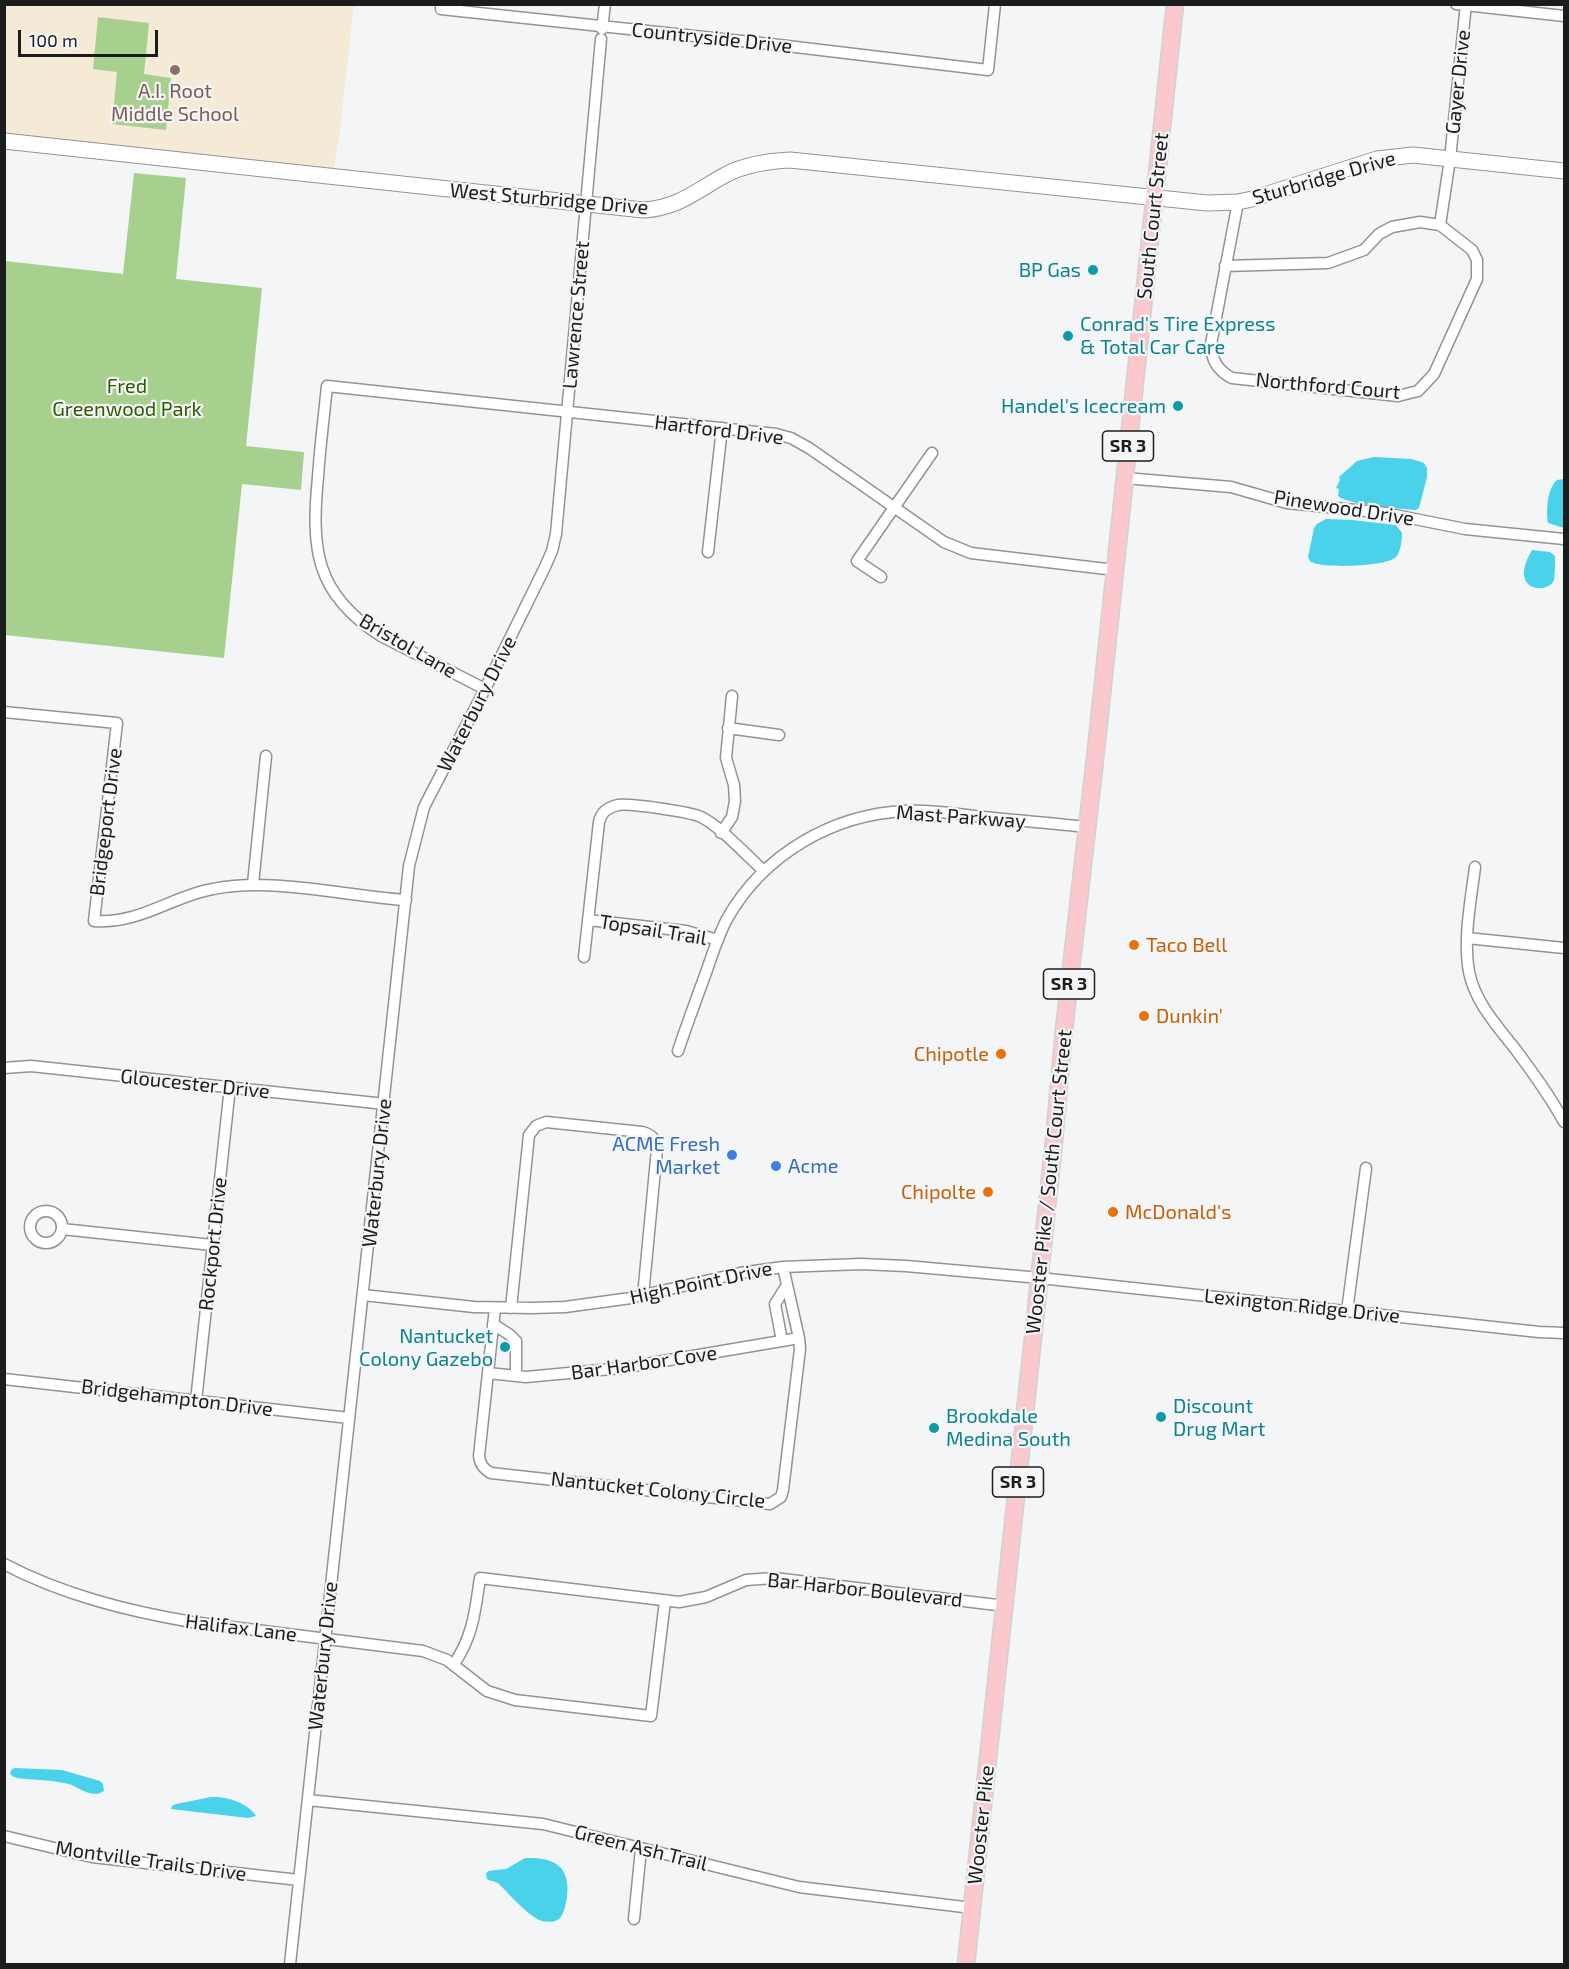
<!DOCTYPE html>
<html>
<head>
<meta charset="utf-8">
<style>
	body { margin:0 }
	#map { position:relative; width:1569px; height:1969px; overflow:hidden; background:#f3f5f7; font-family:"Exo 2",sans-serif }
	canvas { display:block }
	.frame { position:absolute; inset:0; border:6px solid #1b1c1c; pointer-events:none }
	.scale { position:absolute; left:18px; top:30px; width:140px; height:27px; box-sizing:border-box; border:3px solid #1b1c1c; border-top:0; padding-left:8px; font-size:18px; line-height:21px; white-space:nowrap; color:#1b1c1c; -webkit-text-stroke:4px #f3f5f7; paint-order:stroke }
</style>
</head>
<body>
<div id="map">
<canvas width="1569" height="1969"></canvas>
<div class="frame"></div>
<div class="scale">100 m</div>
</div>
<script>
const c = document.querySelector('canvas').getContext('2d');
c.lineJoin = 'round';
function fill(path, color) { c.fillStyle = color; c.fill(path, 'evenodd'); }
function stroke(path, color, width, dash) { c.strokeStyle = color; c.lineWidth = width; c.lineCap = dash ? 'butt' : 'round'; c.setLineDash(dash || []); c.stroke(path); }
function drawText(font, color, halo, rows, align = 'center') {
  c.font = font + ' "Exo 2",sans-serif'; c.lineWidth = 4.5; c.setLineDash([]); c.textBaseline = 'middle'; c.strokeStyle = halo; c.fillStyle = color; for (const [text, x, y, turn = 0] of rows) {
    c.save(); c.translate(x, y); c.rotate((+turn || 0) * Math.PI / 180); c.textAlign = isNaN(turn) ? turn : align; if (halo) c.strokeText(text, 0, 0); c.fillText(text, 0, 0); c.restore();
  }
}
fill(new Path2D(`
	M5,5H354L339,139L333,171L5,135Z`), '#f4ead5');
fill(new Path2D(`
	M98,17L149,23L144,74L171,78L166,130L112,124L117,72L93,69Z
	M134,173L186,178L176,279L262,288L246,446L304,452L301,490L242,484L224,658L5,635V261L123,274Z`), '#a7d08e');
fill(new Path2D(`
	M1374,457L1412,459L1424,463L1427,468V477L1419,508L1416,510C1400,509 1348,505 1338,496L1339,489L1336,488L1340,480L1339,477L1357,461Z
	M1564,479V528L1548,523C1546,510 1547,489 1557,480Z
	M1326,519L1352,520L1396,525L1402,533C1402,539 1401,550 1397,556C1389,567 1327,568 1314,563C1310,562 1310,561 1308,557L1314,528L1317,524Z
	M1532,550L1550,552L1555,556C1555,562 1555,575 1554,580C1548,595 1507,592 1532,550Z
	M15,1768L62,1770L100,1781L103,1784L104,1791C92,1799 80,1788 69,1784C52,1780 34,1780 17,1778L12,1776L10,1773L12,1769Z
	M211,1797C227,1796 248,1803 256,1816L248,1818L171,1809L172,1806L176,1804Z
	M525,1858C553,1857 571,1865 567,1897C566,1903 564,1914 560,1918C555,1923 547,1922 542,1921C528,1916 510,1895 499,1884C496,1881 492,1882 487,1879L486,1874L488,1871L506,1869Z`), '#4ad2eb');
const street = new Path2D(`
	M441,4V9L779,45L988,70L995,4
	M1456,4L1564,16
	M602,29L605,4
	M1238,202L1211,344C1211,360 1218,371 1232,378L1398,396L1418,391L1434,374L1477,279V260L1472,250L1440,225L1450,159L1466,4
	M1225,266L1328,263L1364,250L1379,234L1392,227L1420,222L1440,225
	M1125,478L1231,487L1287,503L1385,513L1465,529L1564,539
	M708,552L722,428
	M881,577L857,561L932,453
	M485,689L381,636C315,594 311,549 318,477C320,447 324,416 327,386L776,434L791,438L809,448L944,542L971,553L1115,570
	M4,712L117,723L94,921C141,924 172,896 213,889C273,877 345,896 406,900
	M728,728L779,735
	M721,833L732,817L735,801L734,785L726,758L732,696
	M1475,867C1471,900 1463,938 1469,972C1475,1002 1497,1026 1516,1050C1533,1073 1550,1096 1564,1122
	M253,884L266,756
	M588,920L686,931L718,940
	M1467,938L1564,948
	M584,957L599,822C601,812 609,807 618,805C629,803 691,812 701,817C720,826 747,856 764,871
	M678,1051C686,1027 695,1003 704,978C711,959 717,938 727,919C763,855 832,814 906,811C928,810 951,813 974,816C1011,820 1049,823 1087,827
	M4,1068L31,1066L385,1104
	M30 1227a16 16 0 1 1 32 0a16 16 0 1 1-32 0Z
	M62,1229L212,1245
	M363,1295L474,1307L532,1308L565,1307L631,1298L740,1273L783,1267L861,1264L906,1266L1040,1278L1539,1332L1564,1333
	M495,1308L479,1456C480,1464 483,1469 491,1473L770,1504L781,1497L783,1490L800,1349L799,1338L783,1267
	M511,1308L529,1135L536,1126L546,1122L642,1132C651,1134 657,1140 657,1149L643,1296
	M1347,1311L1366,1168
	M493,1324L510,1335L516,1341V1376
	M782,1341L775,1304L787,1285
	M488,1373L526,1377L622,1368L799,1338
	M4,1379L349,1418
	M196,1401L230,1087
	M4,1564C63,1595 128,1611 192,1622L423,1651L447,1660L487,1691L515,1700L651,1716L665,1601
	M454,1664C473,1636 475,1612 480,1578L679,1602L706,1597L746,1580L774,1578L1005,1606
	M308,1800L543,1824L799,1887L972,1908
	M4,1836L92,1857L299,1880
	M634,1919L641,1849
	M290,1964L409,866L424,807L485,689L545,567L552,551L556,534L601,39`);
const secondary = new Path2D(`
	M4,141L643,210C679,208 697,190 727,174C747,164 768,161 790,160L1207,203L1238,202L1252,199L1377,159L1413,155L1564,171`);
const primary = new Path2D(`
	M966,1964L1054,1141L1064,1030L1096,750L1175,4`);
stroke(street, '#929395', 13);
stroke(secondary, '#929395', 17);
stroke(primary, '#d1d2d2', 19);
stroke(street, '#fff', 10);
stroke(secondary, '#fff', 15);
stroke(primary, '#fac8cd', 16);
for (const [x, y, r, color] of [
	[175,70,6,"#8d6e63"],
	[1093,270,6,"#0f9aa8"],
	[1068,336,6,"#0f9aa8"],
	[1178,406,6,"#0f9aa8"],
	[1134,945,6,"#e8710a"],
	[1144,1016,6,"#e8710a"],
	[1001,1054,6,"#e8710a"],
	[732,1155,6,"#3f7fe0"],
	[776,1166,6,"#3f7fe0"],
	[988,1192,6,"#e8710a"],
	[1113,1212,6,"#e8710a"],
	[505,1347,6,"#0f9aa8"],
	[1161,1417,6,"#0f9aa8"],
	[934,1428,6,"#0f9aa8"]
]) { const dot = new Path2D(); dot.arc(x, y, r, 0, 2 * Math.PI); c.fillStyle = color; c.fill(dot); stroke(dot, '#f3f5f7', 2); }
for (const [x, y, w] of [
	[1128,446,51],
	[1069,984,51],
	[1018,1482,51]
]) { const box = new Path2D(); box.roundRect(x - w / 2, y - 15, w, 30, 4.5); c.fillStyle = '#f3f5f7'; c.fill(box); stroke(box, '#1b1c1c', 1.5); }
drawText('bold 18px', '#1b1c1c', null, [
	["SR 3",1128,446],
	["SR 3",1069,984],
	["SR 3",1018,1482]
]);
drawText('20px', '#1b1c1c', '#f3f5f7', [
	["Countryside Drive",712,38,6],
	["Gayer Drive",1458,82,-84],
	["Sturbridge Drive",1324,178,-16],
	["West Sturbridge Drive",549,199,5],
	["South Court Street",1153,216,-84],
	["Lawrence Street",576,315,-85],
	["Northford Court",1328,386,5],
	["Hartford Drive",719,430,7],
	["Pinewood Drive",1344,508,9],
	["Bristol Lane",408,646,30],
	["Waterbury Drive",477,704,-63],
	["Mast Parkway",961,817,4],
	["Bridgeport Drive",106,822,-83],
	["Topsail Trail",653,930,9],
	["Gloucester Drive",195,1084,6],
	["Waterbury Drive",377,1173,-84],
	["Wooster Pike / South Court Street",1049,1182,-84],
	["Rockport Drive",213,1244,-84],
	["High Point Drive",701,1283,-12],
	["Lexington Ridge Drive",1302,1306,6],
	["Bar Harbor Cove",644,1363,-8],
	["Bridgehampton Drive",177,1398,7],
	["Nantucket Colony Circle",658,1490,6],
	["Bar Harbor Boulevard",865,1590,6],
	["Halifax Lane",241,1628,7],
	["Waterbury Drive",323,1656,-84],
	["Wooster Pike",981,1825,-84],
	["Green Ash Trail",641,1848,14],
	["Montville Trails Drive",151,1861,8]
]);
drawText('20px', '#785e54', '#f3f5f7', [
	["A.I. Root",175,91],
	["Middle School",175,114]
]);
drawText('20px', '#0d838f', '#f3f5f7', [
	["BP Gas",1081,270],
	["Conrad's Tire Express",1080,324,"left"],
	["& Total Car Care",1080,347,"left"],
	["Handel's Icecream",1166,406],
	["Nantucket",493,1336],
	["Colony Gazebo",493,1359],
	["Discount",1173,1406,"left"],
	["Drug Mart",1173,1429,"left"],
	["Brookdale",946,1416,"left"],
	["Medina South",946,1439,"left"]
], 'right');
drawText('20px', '#2e5901', '#f3f5f7', [
	["Fred",127,386],
	["Greenwood Park",127,409]
]);
drawText('20px', '#c56008', '#f3f5f7', [
	["Taco Bell",1146,945],
	["Dunkin'",1156,1016],
	["Chipotle",989,1054,"right"],
	["Chipolte",976,1192,"right"],
	["McDonald's",1125,1212]
], 'left');
drawText('20px', '#366cbe', '#f3f5f7', [
	["ACME Fresh",720,1144],
	["Market",720,1167],
	["Acme",788,1166,"left"]
], 'right');
</script>
</body>
</html>
